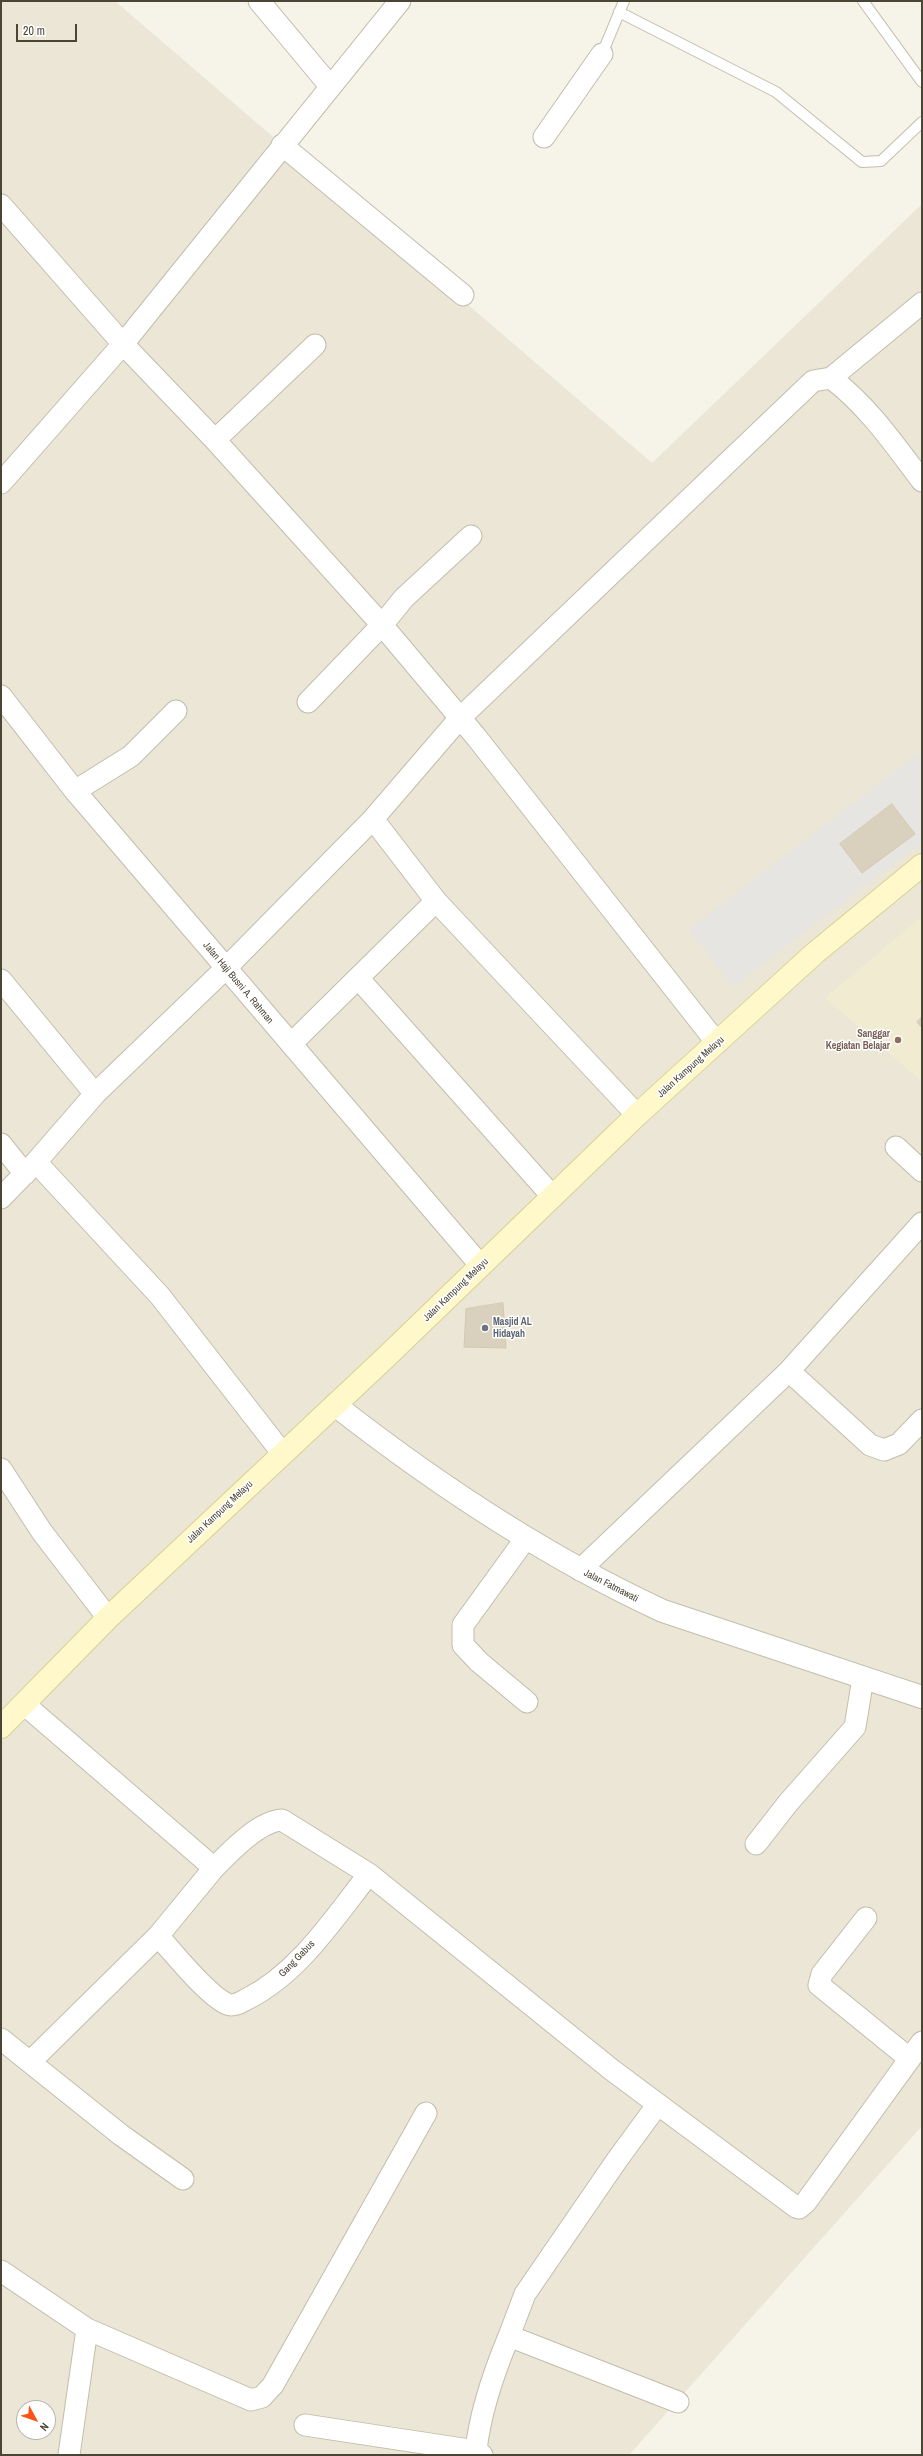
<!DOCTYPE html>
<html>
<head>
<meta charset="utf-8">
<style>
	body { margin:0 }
	#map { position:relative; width:923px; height:2456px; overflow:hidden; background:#f6f3e9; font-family:"Archivo Narrow",sans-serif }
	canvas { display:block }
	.frame { position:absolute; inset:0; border:2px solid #4b4536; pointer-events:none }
	.north { position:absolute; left:16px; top:2400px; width:40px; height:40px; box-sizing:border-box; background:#fff; border:1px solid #b7b5af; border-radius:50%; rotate:130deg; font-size:11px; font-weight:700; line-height:16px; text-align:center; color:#4b4536 }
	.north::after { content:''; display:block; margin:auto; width:14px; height:18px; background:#ff5217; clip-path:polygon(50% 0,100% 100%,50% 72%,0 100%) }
	.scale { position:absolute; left:16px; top:24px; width:61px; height:18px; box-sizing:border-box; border:2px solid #4b4536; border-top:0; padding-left:5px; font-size:12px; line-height:14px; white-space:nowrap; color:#4b4536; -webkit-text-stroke:3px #fff; paint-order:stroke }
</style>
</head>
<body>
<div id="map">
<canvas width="923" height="2456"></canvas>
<div class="frame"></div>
<div class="north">N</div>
<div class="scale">20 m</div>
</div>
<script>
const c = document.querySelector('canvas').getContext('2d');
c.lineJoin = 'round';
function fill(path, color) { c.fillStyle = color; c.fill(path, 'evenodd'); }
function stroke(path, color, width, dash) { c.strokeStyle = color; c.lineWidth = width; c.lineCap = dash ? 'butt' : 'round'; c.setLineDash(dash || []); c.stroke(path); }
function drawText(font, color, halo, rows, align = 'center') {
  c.font = font + ' "Archivo Narrow",sans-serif'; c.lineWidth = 3; c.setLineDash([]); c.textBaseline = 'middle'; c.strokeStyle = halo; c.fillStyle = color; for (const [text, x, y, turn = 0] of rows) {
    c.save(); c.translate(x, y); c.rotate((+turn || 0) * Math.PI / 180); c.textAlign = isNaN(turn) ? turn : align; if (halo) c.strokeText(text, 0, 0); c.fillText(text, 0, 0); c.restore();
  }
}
fill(new Path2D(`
	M1,1H115L652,463L922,204V2126L629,2455H1ZM24,2408H48V2432H24Z`), '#ebe6d6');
fill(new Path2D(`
	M922,916V1082L825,998Z`), '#f1ebd1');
fill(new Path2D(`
	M922,751V842L733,987L689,929Z`), '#e7e5e1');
const building = new Path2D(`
	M892,804L915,834L862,873L840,844Z
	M922,1017V1028L917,1022Z
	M503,1303L506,1348L464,1347L466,1309Z`);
fill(building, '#d9d1bd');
stroke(building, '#d5caaf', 1);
const service = new Path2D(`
	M863,1L922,82
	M619,12L776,92L862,162L881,161L922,122
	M602,54L624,1`);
const minor = new Path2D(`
	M259,1L330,86
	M544,137L602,54
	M282,145L463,295
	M1,205L123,344L215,440L382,625L477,738L717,1043
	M831,378C868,406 894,444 922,481
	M215,440L315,345
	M1,483L123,344L400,1
	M1,696L75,791L481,1266
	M308,702L382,625L404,598L471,536
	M75,791L131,756L176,711
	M436,901L373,819L459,719L813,381L831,378L922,303
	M358,978L553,1197
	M1,980L95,1094
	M291,1044L436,901L637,1115
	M1,1144L25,1174
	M896,1147L922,1171
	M36,1162L160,1296L283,1454
	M1,1198L36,1162L95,1094L226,968L373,819
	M789,1371L870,1445L884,1450L899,1444L922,1420
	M1,1469L42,1532L108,1618
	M526,1538L463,1625V1645L479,1662L527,1702
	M580,1570L789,1371L922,1223
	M24,1704L214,1868C230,1852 259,1821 282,1820L369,1874L612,2070L796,2207L799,2208L806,2202L922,2042
	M756,1844L788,1803L855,1727L863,1678
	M866,1918L822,1974L819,1985L910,2059
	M158,1936C174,1953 207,1995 227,2004C234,2007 241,2002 247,1999C299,1973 334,1918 369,1874
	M1,2039L121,2135L183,2179
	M30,2062L158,1936L214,1868
	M1,2271L87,2329L251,2400L262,2397L273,2385L426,2113
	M509,2336L525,2294L617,2160L658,2104
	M305,2425L476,2451
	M69,2455L87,2329
	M482,2455L476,2451C480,2411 494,2372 509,2336L678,2402`);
const tertiary = new Path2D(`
	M335,1405C436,1484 546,1557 663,1611L922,1697`);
const secondary = new Path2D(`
	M1,1727L108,1618L384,1359L637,1115L815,953L922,865`);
stroke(service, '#c3bdaa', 12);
stroke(minor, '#c3bdaa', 23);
stroke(tertiary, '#c3bdaa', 24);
stroke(secondary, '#dbd093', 24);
stroke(service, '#fff', 10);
stroke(minor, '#fff', 21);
stroke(tertiary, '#fff', 22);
stroke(secondary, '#fff8ca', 22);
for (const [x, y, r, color] of [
	[898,1040,4,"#8d6e63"],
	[485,1328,4,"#6b7280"]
]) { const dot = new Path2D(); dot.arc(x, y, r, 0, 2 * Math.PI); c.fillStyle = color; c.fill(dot); stroke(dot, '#fff', 1.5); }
drawText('10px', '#4b4536', '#fff', [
	["Jalan Haji Busni A. Rahman",238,983,50],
	["Jalan Kampung Melayu",691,1067,-42],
	["Jalan Kampung Melayu",456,1290,-44],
	["Jalan Kampung Melayu",220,1512,-43],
	["Jalan Fatmawati",611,1586,27],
	["Gang Gabus",297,1959,-46]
]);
drawText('bold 10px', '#785e54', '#fff', [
	["Sanggar",890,1034],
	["Kegiatan Belajar",890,1046]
], 'right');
drawText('bold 10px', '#5b616d', '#fff', [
	["Masjid AL",493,1322],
	["Hidayah",493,1334]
], 'left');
</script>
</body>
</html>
